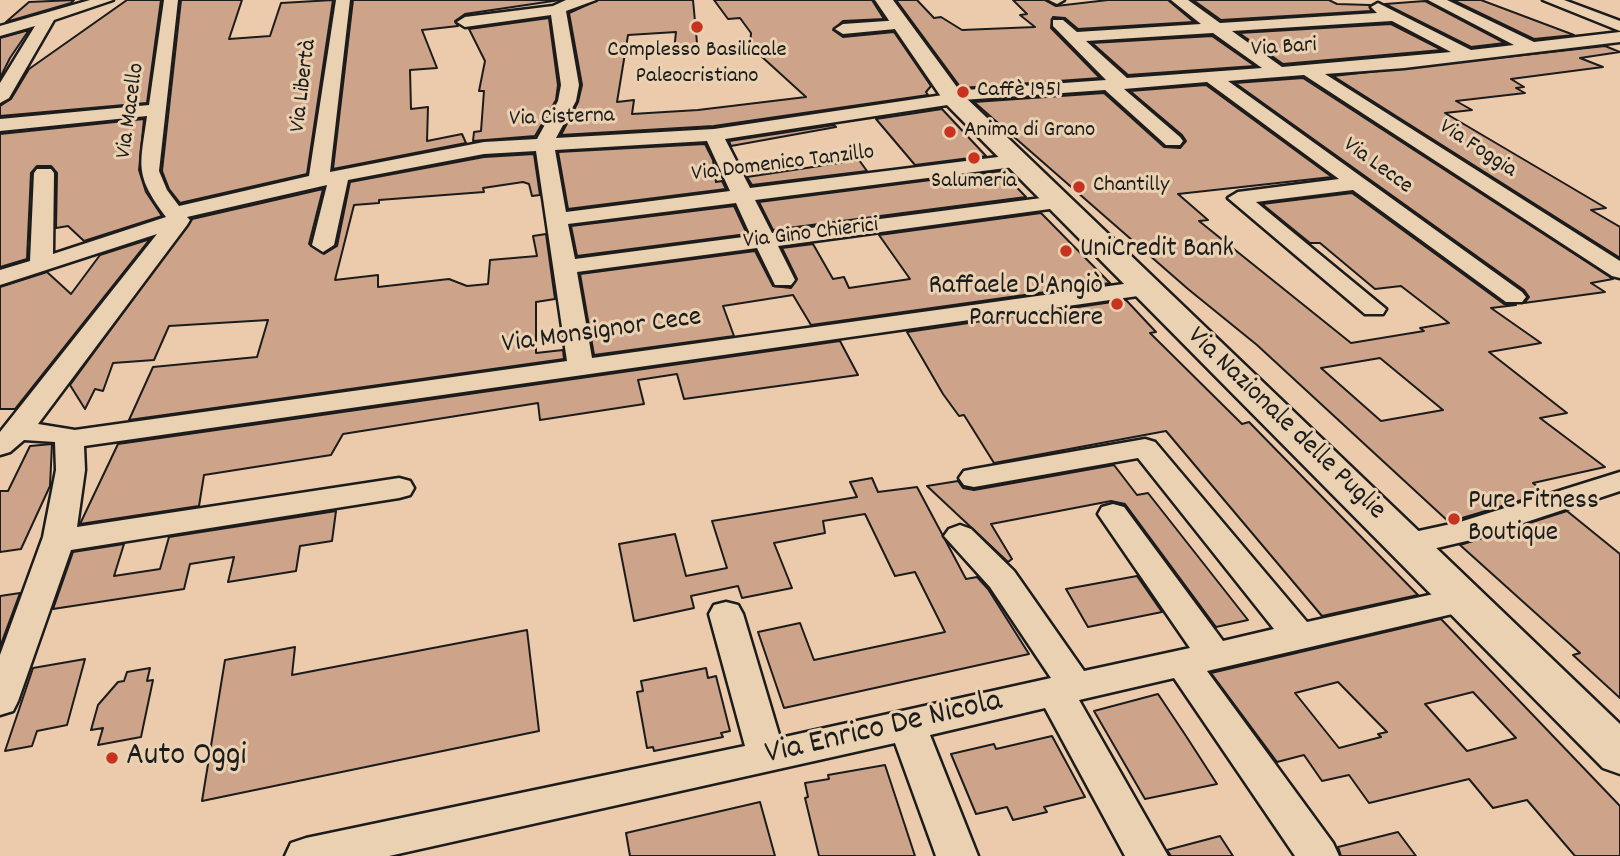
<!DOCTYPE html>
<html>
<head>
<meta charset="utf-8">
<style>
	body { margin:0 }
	canvas { display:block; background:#ebcbac }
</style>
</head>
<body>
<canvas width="1620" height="856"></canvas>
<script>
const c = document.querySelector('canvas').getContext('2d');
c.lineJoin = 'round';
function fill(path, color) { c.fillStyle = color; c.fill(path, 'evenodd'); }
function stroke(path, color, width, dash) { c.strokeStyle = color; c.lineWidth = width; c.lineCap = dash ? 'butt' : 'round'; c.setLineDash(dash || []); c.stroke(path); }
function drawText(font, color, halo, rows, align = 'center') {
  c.font = font + ' Dekko,sans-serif'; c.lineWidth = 6; c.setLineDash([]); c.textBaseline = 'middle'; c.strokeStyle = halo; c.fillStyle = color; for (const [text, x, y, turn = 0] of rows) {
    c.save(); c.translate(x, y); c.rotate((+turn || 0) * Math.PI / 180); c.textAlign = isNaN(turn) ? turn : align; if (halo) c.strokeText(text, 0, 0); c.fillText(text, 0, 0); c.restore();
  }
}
const building = new Path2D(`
	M74,0L71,3L6,22L29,2Z
	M127,0H161L147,103L0,116V106L11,99L29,69Z
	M181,0H242L229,39L270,36L281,3L333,0L307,174L180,203L169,189L162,171Z
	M353,0H560L465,14L455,21L458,26L422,30L437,68L410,70L411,109L428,107L427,141L462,134L466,143L333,169Z
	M598,0H693L697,43L691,48L674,50L676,32L628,35L617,102L634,100L632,114L698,110L806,97L750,46L751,33L740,18L728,19L714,0H872L884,19L843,21L833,30L843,37L894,32L931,86L926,92L928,95L714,126L561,135L578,102L582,85L569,13Z
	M896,0H917L934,18L941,17L962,30L1035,27L1020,15L1027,14L1013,0H1045L1056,6L1108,0H1168L1194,22L1078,29L1065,18L1053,17L1051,28L1100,78L961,88Z
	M1193,0H1329L1337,4L1370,5L1371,11L1221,20Z
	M1453,0H1481L1574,35L1534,39Z
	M1425,1L1427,2L1505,43L1471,47L1385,4Z
	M549,18L558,85L556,100L535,136L473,141L474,132L481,131L484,91H479L485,61L469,29Z
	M1391,24L1442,50L1283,64L1239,33Z
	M29,30L10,58L0,78V38Z
	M1212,36L1255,66L1128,75L1092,43Z
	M1605,46L1620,52L1580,58L1603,67L1511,79L1524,87L1516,88L1525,93L1456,101L1472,110L1445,113L1606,208L1591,210L1620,227V258L1333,76Z
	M1303,78L1613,279L1591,283L1605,292L1524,303L1529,297L1524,290L1235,83Z
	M1206,85L1332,177L1178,194L1208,220L1199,221L1351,343L1424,331L1420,328L1449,323L1401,286L1375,289L1320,243H1310L1262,204L1352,193L1504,304L1516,305L1491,308L1541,343L1489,352L1567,413L1540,418L1605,467L1533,483L1545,493L1449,522L1257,345L1188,289L974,102L1104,93L1164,147L1180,148L1186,141L1182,135L1130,91ZM1380,358L1443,410L1381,421L1321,368Z
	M942,109L986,156L915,165L876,119Z
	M144,119L139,170L146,192L162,216L84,241L68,226L56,228L57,173L51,166H37L31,173L27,259L0,267V134Z
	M834,125L836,127L731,146L729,141Z
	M705,144L713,160L716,182L722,181L726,189L568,209L558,152Z
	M534,154L540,195L532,196L529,184L523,182L483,188L484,192L379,200V203L354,205L335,280L378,275V287L449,279L467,286L488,284L490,260L537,256L533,236L546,234L555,299L536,302V353L563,350L564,359L129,420L153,367L257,357L268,320L169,326L154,360L113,363L103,391L95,389L85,409L70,385L192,219L323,189L309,244L324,254L337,246L350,182L484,157Z
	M859,160L867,171L752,185L747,177Z
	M1001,171L1026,197L773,230L759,202Z
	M734,206L747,234L577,256L571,226Z
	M1041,213L1110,283L811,325L793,295L723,306L734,336L594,355L580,274L755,251L773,286L791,288L797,279L782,248L813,244L833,279L844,277L849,288L910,279L879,235Z
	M150,239L15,409H0V287L47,272L71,294L100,255Z
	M1126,300L1156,332L1150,333L1242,424L1249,422L1418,595L1322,616L1166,431L994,463L964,415L959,416L943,394L907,332Z
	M840,341L858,375L684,399L677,374L638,380L644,404L540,420L538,403L343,434L331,455L204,475L199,506L80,524L118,444Z
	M52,444L50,486L21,549L0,552V491H8L30,446Z
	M1114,465L1137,495L1148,493L1248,620L1216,627L1125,504L1111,501L991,524L1012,559L1008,562L927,486L958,481L963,488L974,490Z
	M872,478L878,492L917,487L966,579L977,577L988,589L1029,654L784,708L758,632L800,623L814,660L945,632L915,572L895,576L865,514L823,521L825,533L774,543L792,588L742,598L738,586L691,596L694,608L634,621L619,544L675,534L686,576L727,568L712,521L857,497L850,482Z
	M336,511L332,541L300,546L296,571L228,582L234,557L190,564L184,589L53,609L73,552L124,544L114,576L160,569L169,537Z
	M1567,511L1620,554V698L1573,655L1580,653L1460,545Z
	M1137,576L1162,612L1088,627L1066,589Z
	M20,593L0,647V596Z
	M1441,619L1620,806V856H1575L1527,800L1493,808L1469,779L1369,803L1349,775L1322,781L1304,755L1277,762L1211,673ZM1338,682L1387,732L1378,734L1381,737L1339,748L1295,693ZM1473,692L1516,738L1467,751L1425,704Z
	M527,630L539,731L202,801L225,660L295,647L292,675Z
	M85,659L67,725L37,731L32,746L5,751L33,668Z
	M150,668L147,681L153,680L141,737L98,745L103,728L91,730L98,705L118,682L124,681L127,672Z
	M706,668L708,678L716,676L730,731L721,733L723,737L654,751L653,747L647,748L637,692L643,691L641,681Z
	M1158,694L1186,736L1217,784L1145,799L1094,711Z
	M1052,736L1085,797L1044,807L1047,812L1013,820L1007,807L976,814L951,754L994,744L996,749Z
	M885,765L915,856H819L805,798L808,797L805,783L829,779L828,775Z
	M760,802L775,856H630L626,833Z
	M1398,832L1416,856H1341L1338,847Z
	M1220,836L1233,856H1171L1167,850Z`);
fill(building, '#cda38a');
stroke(building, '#1c1c1c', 2);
const minor = new Path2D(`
	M90,0H113L54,20L9,98L0,103V83L35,26L0,36V26Z
	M164,0H178L159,171L167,190L179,206L309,176L336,0H350L330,172L484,142L537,139L558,101L561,85L551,15L465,27L457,22L465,17L553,6L566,0H596L566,11L579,85L576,101L556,138L714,129L943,95L951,91L1106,80L1053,26V20H1063L1077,32L1201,24L1171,0H1188L1220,23L1377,13L1371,7L1378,3L1471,50L1514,45L1428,0H1447L1534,42L1620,32V42L1404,68L1325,74L1620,261V278L1612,276L1304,75L1228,81L1522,292L1526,297L1522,302H1506L1353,190L1256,202L1386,309L1383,314H1365L1228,198L1238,192L1339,179L1207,82L1124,89L1180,137L1183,141L1180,145H1166L1105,90L962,100L954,104L725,139L750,188L1014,155L1024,161L1014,167L755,200L772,233L1057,196L1067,202L1057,208L778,246L795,280L791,285H775L757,248L577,272L592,358L1145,281L1153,283L1157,288L1153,293L1145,295L84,446L85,470L77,527L399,478L410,481L414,488L410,495L399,498L71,550L18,701L13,711L0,715V655L43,537L56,470L55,442L24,440L10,452L0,455V432L157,234L0,285V270L30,261L34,173L37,169H51L54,173L53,254L166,217C134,174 140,167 147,116L0,131V119L149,105ZM1392,21L1451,52L1282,67L1232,31ZM1213,33L1262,68L1127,78L1086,41ZM707,141L730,191L566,212L555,150ZM536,151L567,361L75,430L38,424L187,225L190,220L187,217L327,185L312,245L323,252L334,245L348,180L484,154ZM736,203L751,236L575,259L568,224Z
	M1049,0H1064L1057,4Z
	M1543,0H1564L1620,21V31Z
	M901,20L909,25L906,28L843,34L835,29L843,24Z
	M1145,439L1155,442L1307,622L1461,588L1473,592L1478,600L1473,608L1461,612L1207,671L1333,843L1339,856H1295L1174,678L1079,700L1168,856H1125L1045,708L930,735L978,856H936L895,743L389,856H285L291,843L306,838L745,746L709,614L714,605L726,602L738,605L743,614L780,738L1051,678L990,587L944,536L949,529L960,525L971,529L1014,571L1084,671L1190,648L1098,514L1102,507L1113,504L1124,507L1223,641L1274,629L1138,458L974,487L964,485L959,478L964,471L974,469Z
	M1620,472V491L1475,539L1407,555L1396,552L1391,544L1396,536L1460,522Z`);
const major = new Path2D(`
	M875,0H893L962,94L1620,724V774L1603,768L946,104Z`);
stroke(minor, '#1c1c1c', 5);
stroke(major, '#1c1c1c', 5);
fill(minor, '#e9d1b1');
fill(major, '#e9d1b1');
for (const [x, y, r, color] of [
	[697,27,7,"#c8321e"],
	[963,92,7,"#c8321e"],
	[950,132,7,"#c8321e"],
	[974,158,7,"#c8321e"],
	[1079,187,7,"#c8321e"],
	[1066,251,7,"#c8321e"],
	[1117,304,7,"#c8321e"],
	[1454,519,7,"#c8321e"],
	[112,758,7,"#c8321e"]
]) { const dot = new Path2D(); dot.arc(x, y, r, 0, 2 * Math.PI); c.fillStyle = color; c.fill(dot); stroke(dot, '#e9d1b1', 2.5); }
drawText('23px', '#1c1c1c', '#e9d1b1', [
	["Via Bari",1284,49,-4],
	["Via Libertà",305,86,-83],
	["Via Macello",132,111,-82],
	["Via Cisterna",562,119,-2],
	["Via Foggia",1477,150,33],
	["Via Domenico Tanzillo",783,165,-7],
	["Via Lecce",1377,167,36],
	["Via Gino Chierici",811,235,-7]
]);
drawText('23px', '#1c1c1c', '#e9d1b1', [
	["Complesso Basilicale",697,52,"center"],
	["Paleocristiano",697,78,"center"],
	["Caffè 1951",977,92],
	["Anima di Grano",964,132],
	["Salumeria",974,183,"center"],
	["Chantilly",1093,187]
], 'left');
drawText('28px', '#1c1c1c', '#e9d1b1', [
	["UniCredit Bank",1080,251],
	["Raffaele D'Angiò",1103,288,"right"],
	["Parrucchiere",1103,320,"right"],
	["Pure Fitness",1468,503],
	["Boutique",1468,535]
], 'left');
drawText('28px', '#1c1c1c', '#e9d1b1', [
	["Via Monsignor Cece",602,333,-8],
	["Via Nazionale delle Puglie",1285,425,44]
]);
drawText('33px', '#1c1c1c', '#e9d1b1', [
	["Via Enrico De Nicola",884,730,-13]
]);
drawText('33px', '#1c1c1c', '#e9d1b1', [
	["Auto Oggi",126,758]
], 'left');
</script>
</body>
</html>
